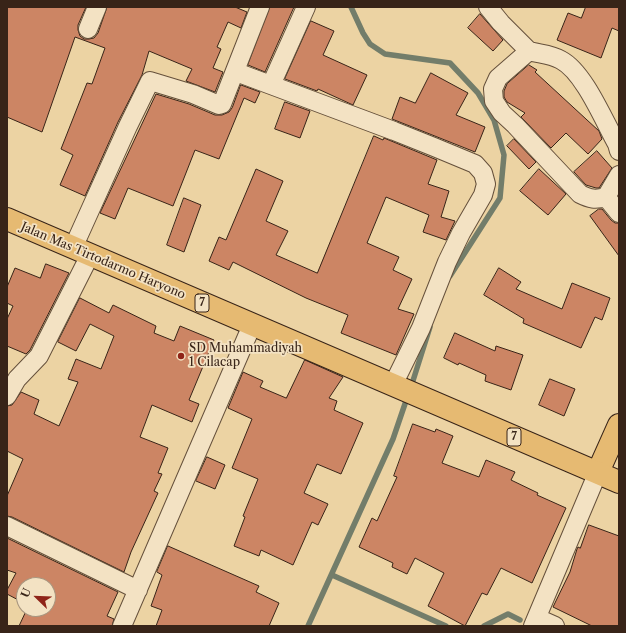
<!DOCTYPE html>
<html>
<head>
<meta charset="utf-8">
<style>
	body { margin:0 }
	#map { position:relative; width:626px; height:633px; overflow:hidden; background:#ecd3a3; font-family:"Libre Caslon Text",serif }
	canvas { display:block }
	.frame { position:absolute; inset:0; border:8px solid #382418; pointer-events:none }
	.north { position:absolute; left:16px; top:577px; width:40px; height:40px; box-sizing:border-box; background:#f3e2c3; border:1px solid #a8967f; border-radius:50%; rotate:293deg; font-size:11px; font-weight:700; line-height:16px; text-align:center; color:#382418 }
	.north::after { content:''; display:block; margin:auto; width:14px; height:18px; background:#8f2418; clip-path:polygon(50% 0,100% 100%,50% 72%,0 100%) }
</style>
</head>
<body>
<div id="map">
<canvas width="626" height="633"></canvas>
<div class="frame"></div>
<div class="north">U</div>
</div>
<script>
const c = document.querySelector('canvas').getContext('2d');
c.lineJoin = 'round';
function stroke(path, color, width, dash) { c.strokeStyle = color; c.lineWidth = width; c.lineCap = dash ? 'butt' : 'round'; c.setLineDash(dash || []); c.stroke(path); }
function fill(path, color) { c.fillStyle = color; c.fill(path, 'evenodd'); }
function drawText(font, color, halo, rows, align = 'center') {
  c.font = font + ' "Libre Caslon Text",serif'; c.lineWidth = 3.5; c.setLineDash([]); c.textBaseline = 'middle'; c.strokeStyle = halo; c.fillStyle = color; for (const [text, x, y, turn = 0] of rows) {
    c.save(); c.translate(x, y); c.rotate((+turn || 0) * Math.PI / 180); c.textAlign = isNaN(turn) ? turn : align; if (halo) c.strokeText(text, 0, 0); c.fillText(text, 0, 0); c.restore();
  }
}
stroke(new Path2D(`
	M351,7L363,33L370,44L385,54L450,63L478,93L494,120L504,155L500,198L450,276
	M411,387L430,327
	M332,575L446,626
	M308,626L393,439L408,395
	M484,626L508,614L520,620`), '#737d6a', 5.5);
const building = new Path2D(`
	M7,7H86L78,25V30L80,36L84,39H89L94,38L98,33L107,7H235L247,12L241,28L228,22L217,47L221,49L213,68L223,72L215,92L186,81L192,69L149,51L142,75L118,122L85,196L60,185L73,155L61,149L87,83L92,84L105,48L75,37L42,132L7,117Z
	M270,7H294L265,72L248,65Z
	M586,7H619V31L612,28L601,58L557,40L568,13L581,18Z
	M480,14L503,40L493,51L468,28Z
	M311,21L334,31L323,55L367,75L353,105L318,89L317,91L285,79Z
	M529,65L537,70L535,72L599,131L602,139L588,154L566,133L551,148L521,117L525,113L507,102L504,97V91L507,84Z
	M431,73L468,93L456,115L485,127L475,152L392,119L400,97L415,103Z
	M241,85L260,92L255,103L244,98L219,159L195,150L173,206L128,188L115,219L100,213L156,94L189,104L215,115H222L229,112L232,108Z
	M285,102L310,111L300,138L275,129Z
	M374,136L383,140L384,138L437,160L428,184L449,191L441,217L455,221L446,240L423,232L429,215L386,197L367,243L399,257L393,270L412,279L398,309L414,314L396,355L341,333L348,315L306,298L233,262L229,270L209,261L219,237L226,240L256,169L283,181L266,221L288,231L276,255L317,273Z
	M514,139L536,162L529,169L507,146Z
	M597,151L612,168L599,188H596L586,185L574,172Z
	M539,169L566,194L548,215L520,191Z
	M184,198L201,205L184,252L167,245Z
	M599,209H602L611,220L615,223H619V256L590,216Z
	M46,264L69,273L30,350L26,354L7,346V319L13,306L7,303V287L15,268L40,278Z
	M499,268L521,282L516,289L562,309L572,283L610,298L602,320L595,317L581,348L523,323L524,319L484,295Z
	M80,298L109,313L113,305L156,326L154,333L174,341L180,326L214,340L189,400L199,404L192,422L152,405L140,437L168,448L158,473L162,474L154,491L158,493L131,552L124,572L12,517L7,516V496L23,459L7,451V406L12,405L21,392L39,400L34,414L59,426L78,382L68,379L76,359L101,369L114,336L90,324L76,351L58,342Z
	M455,333L495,351L496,346L523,355L511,390L485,381L486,375L459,363L458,365L444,358Z
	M305,360L343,377L329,398L337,401L334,410L363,423L341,474L317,464L304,493L328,504L318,525L312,522L293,565L261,550L259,556L234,546L245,517L243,516L258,479L232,468L252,419L228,408L243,372L263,381L260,387L286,398Z
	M550,379L575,389L564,416L539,405Z
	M413,424L435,432L436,429L453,436L442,463L479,477L486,460L515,472L511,480L538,493L537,495L566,508L532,583L501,568L487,595L482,593L465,626L428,606L444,573L415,558L407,574L392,567L393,563L359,547L372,518L377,521L397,477L394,476Z
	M207,457L225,465L215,489L196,481Z
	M589,525L619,536V626H592L553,607L570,572L577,549L578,547L580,548Z
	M7,538L118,592L107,616L114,619L112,626H19L27,609H48V585H24V603L7,594V590L16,573L7,570Z
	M168,546L259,586L256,592L279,603L269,626H156L162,610L151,606L162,575L157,572Z`);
fill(building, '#cc8564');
stroke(building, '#382418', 1);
const minor = new Path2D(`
	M488,7L501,23L529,51L498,78L493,89L494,101L502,113L515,125L580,194C590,199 595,200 606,197L619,213
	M88,29L97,7
	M529,51C540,54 551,54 561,60C584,72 604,121 617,144L619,151
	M236,72L394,131L434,147L475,164L483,173L486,184L483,195L461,233L447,262L421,328L393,385
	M271,85L306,7
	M606,197L619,175
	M73,248L128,126L150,81L193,94L219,105L222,104L260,7
	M7,396L17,379L39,356L90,255
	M7,526L138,590
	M537,618L555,626
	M122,626L252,325
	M533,626L598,472`);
const major = new Path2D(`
	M598,472L619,425`);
const highway = new Path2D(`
	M7,219L619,482`);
stroke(minor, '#65503b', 20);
stroke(major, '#382418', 24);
stroke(highway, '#382418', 24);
stroke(minor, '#f3e2c3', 18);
stroke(major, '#e6ba72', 22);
stroke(highway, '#e6ba72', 22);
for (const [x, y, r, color] of [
	[181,356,4,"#8f2418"]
]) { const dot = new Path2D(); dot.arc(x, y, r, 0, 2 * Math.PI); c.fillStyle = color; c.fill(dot); stroke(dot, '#f3e2c3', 1.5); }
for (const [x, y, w] of [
	[202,303,14],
	[514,437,14]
]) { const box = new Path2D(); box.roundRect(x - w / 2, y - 9, w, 18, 3); c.fillStyle = '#f3e2c3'; c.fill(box); stroke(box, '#382418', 1); }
drawText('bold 11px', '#382418', null, [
	["7",202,303],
	["7",514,437]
]);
drawText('12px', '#382418', '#f3e2c3', [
	["Jalan Mas Tirtodarmo Haryono",103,261,23]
]);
drawText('12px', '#382418', '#f3e2c3', [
	["SD Muhammadiyah",189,349],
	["1 Cilacap",189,363]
], 'left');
</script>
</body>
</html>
